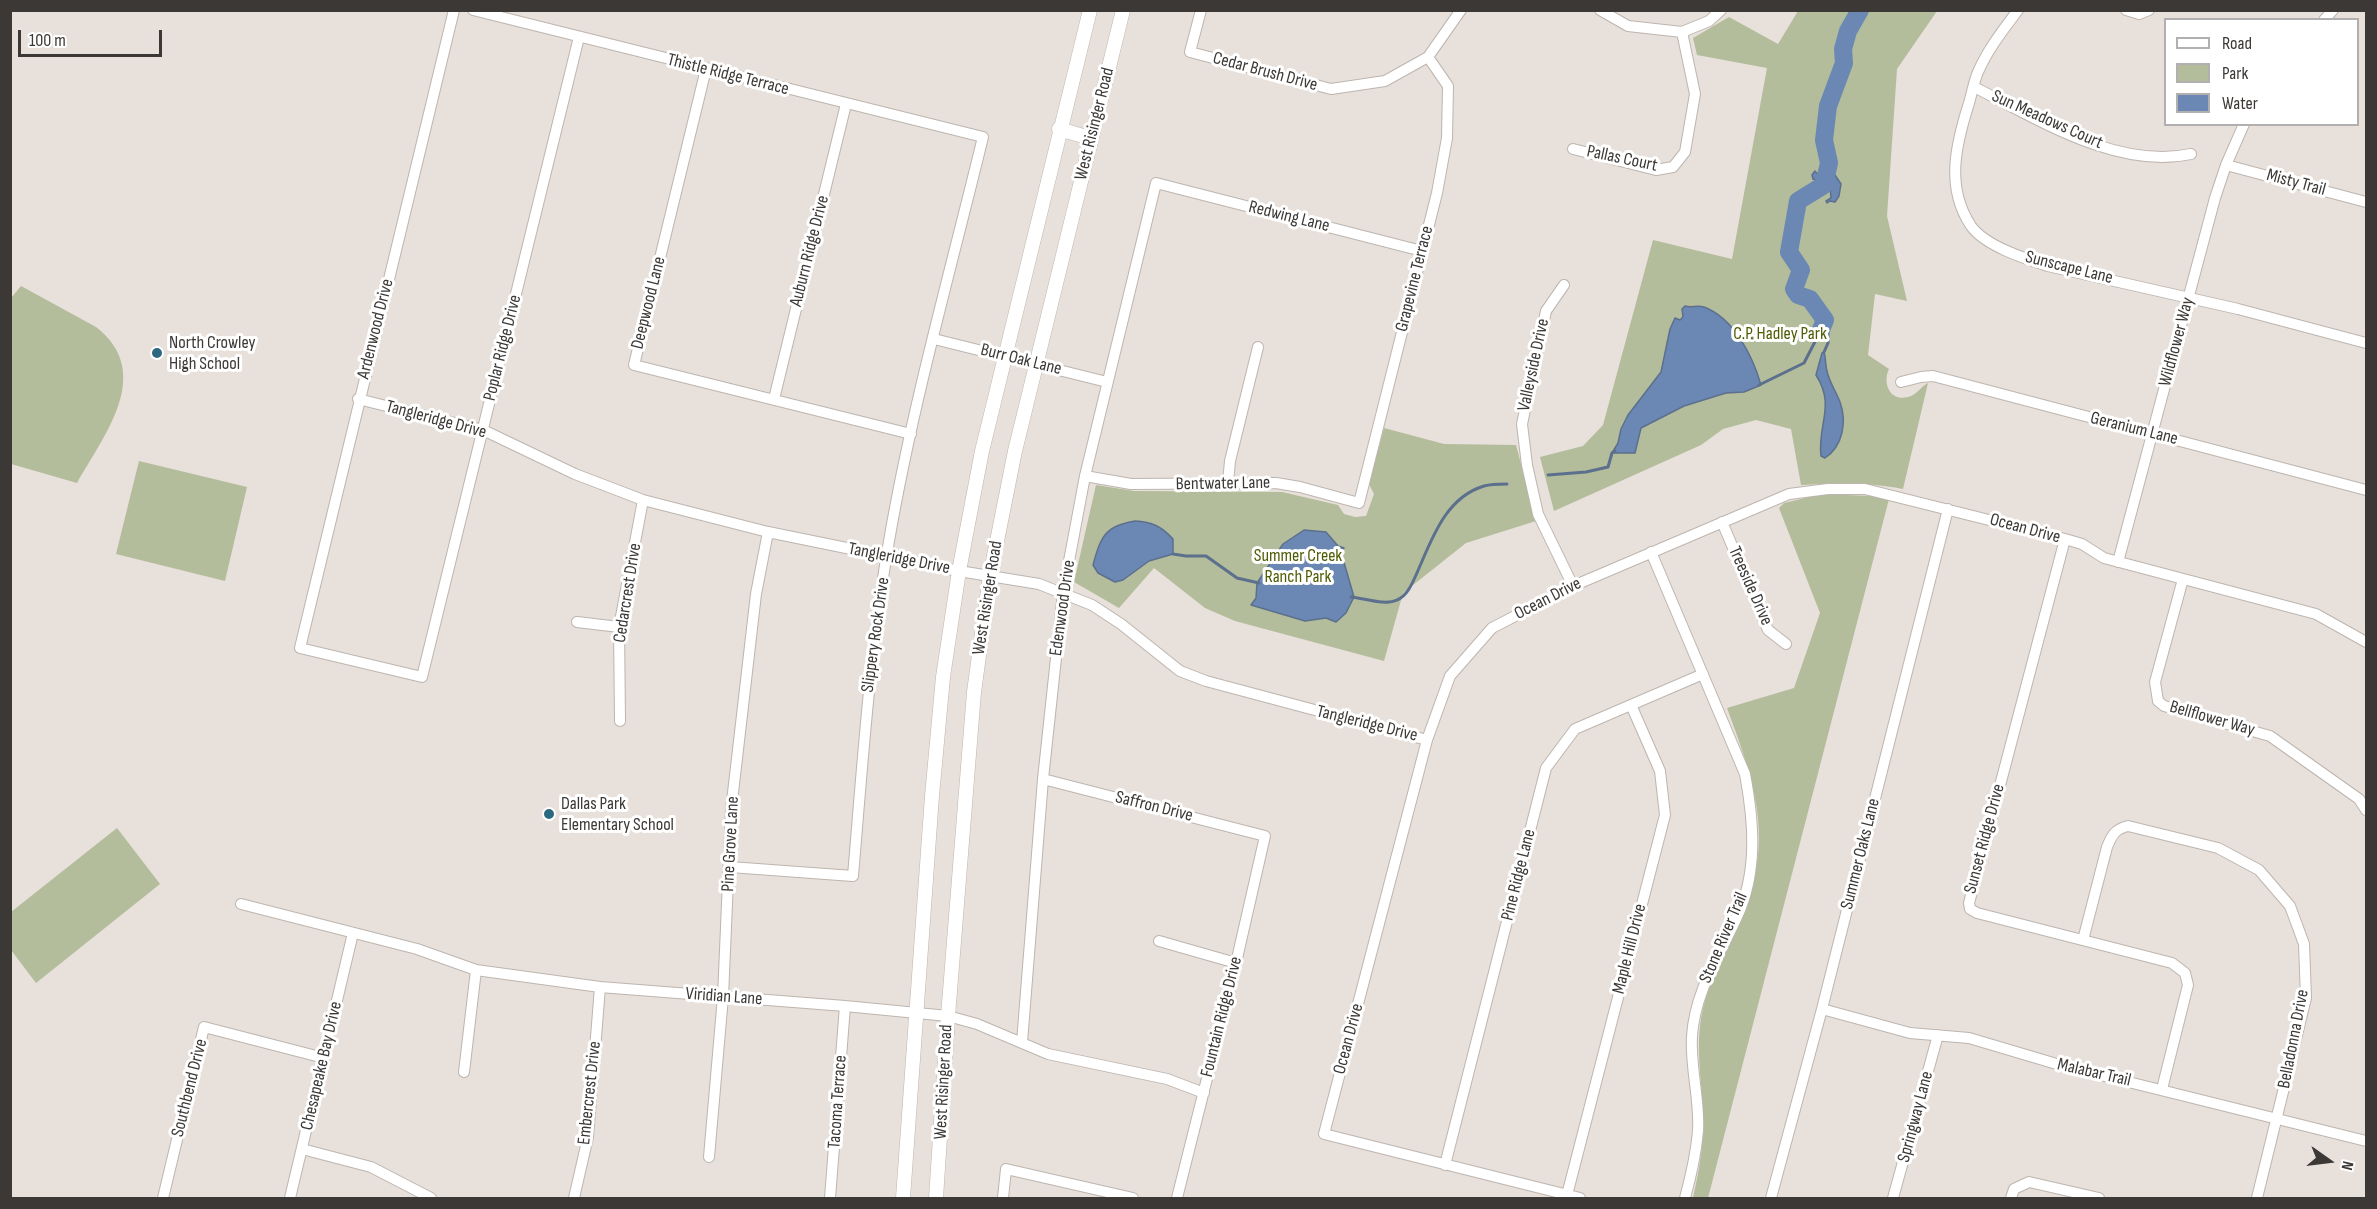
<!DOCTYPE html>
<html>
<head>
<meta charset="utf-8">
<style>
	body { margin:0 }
	#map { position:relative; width:2377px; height:1209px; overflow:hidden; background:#e8e0da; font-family:"Sofia Sans Condensed",sans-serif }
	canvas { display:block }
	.frame { position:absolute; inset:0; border:12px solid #3b3836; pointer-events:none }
	.legend { position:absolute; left:2164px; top:18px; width:195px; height:108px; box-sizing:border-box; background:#fff; border:2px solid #b1afaf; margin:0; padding:8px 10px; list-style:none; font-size:18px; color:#3b3836 }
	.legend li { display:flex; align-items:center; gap:12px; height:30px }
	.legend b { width:30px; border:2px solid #b1afaf }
	.north { position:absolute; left:2299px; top:1131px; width:60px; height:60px; -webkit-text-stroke:4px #fff; paint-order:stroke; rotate:104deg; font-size:16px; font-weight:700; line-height:24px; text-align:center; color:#3b3836 }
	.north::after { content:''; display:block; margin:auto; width:21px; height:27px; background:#3b3836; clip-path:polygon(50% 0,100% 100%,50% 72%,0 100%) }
	.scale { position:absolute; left:18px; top:30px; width:144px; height:27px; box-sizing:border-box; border:3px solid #3b3836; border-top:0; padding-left:8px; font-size:18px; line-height:21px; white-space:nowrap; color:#3b3836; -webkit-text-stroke:4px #fff; paint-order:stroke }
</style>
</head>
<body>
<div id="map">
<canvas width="2377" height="1209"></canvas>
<div class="frame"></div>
<ul class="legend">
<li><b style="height:8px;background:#fff"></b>Road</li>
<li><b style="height:16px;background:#b3bc9b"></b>Park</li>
<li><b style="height:16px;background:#6a88b3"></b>Water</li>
</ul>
<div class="north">N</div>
<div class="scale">100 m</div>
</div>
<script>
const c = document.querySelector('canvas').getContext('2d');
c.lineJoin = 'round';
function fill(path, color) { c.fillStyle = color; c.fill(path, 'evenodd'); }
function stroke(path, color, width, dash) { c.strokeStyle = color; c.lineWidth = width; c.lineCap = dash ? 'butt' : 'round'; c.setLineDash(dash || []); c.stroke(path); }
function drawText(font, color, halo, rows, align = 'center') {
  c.font = font + ' "Sofia Sans Condensed",sans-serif'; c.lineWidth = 6; c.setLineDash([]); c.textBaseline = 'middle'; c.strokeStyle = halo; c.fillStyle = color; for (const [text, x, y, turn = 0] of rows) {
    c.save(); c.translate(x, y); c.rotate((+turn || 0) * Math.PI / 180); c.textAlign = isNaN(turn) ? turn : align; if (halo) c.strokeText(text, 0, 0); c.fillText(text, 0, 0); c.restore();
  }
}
fill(new Path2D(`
	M1798,11H1937L1897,69L1887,216L1907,301L1875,294L1868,355L1889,369C1882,383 1890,402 1908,397C1917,395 1920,387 1928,383L1903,489C1868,482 1836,483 1801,485L1791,429L1756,420L1723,429L1701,445L1554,511L1540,457L1583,446L1603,425L1653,240L1732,259L1767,68L1697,55L1693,38L1729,17L1778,44Z
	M21,286L96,327C155,373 104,435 77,483L11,464V298Z
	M1384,428L1444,444L1516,445L1536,521L1466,543L1403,593L1384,661L1235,621L1205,608L1154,568L1119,608L1074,582L1096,485L1134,491L1282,492L1338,505L1344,514L1355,517L1366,516L1374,494L1369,484Z
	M139,461L247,487L225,581L116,554Z
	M1822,494L1871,496L1889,499L1708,1198H1693C1698,1175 1703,1150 1703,1126C1704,1093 1696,1060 1700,1026C1706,975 1738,933 1752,885C1771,824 1748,765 1727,708L1794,688L1820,613L1779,508L1784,503Z
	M117,828L160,884L36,983L11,950V912Z`), '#b3bc9b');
const water = new Path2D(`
	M1815,171L1821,178L1828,171L1833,172L1841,184L1839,196L1835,202L1830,201L1827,203L1826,201L1831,198L1830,187H1826L1821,192L1814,195L1821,186L1820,182L1813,179L1812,175Z
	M1685,306C1691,308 1697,305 1704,307C1734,318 1753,357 1761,385L1744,392L1726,393L1684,406L1641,428L1635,453H1612L1618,443L1621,429L1628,415L1661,372L1670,329L1675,318L1680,320L1683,317L1682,309Z
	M1824,352C1826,358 1825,364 1827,371C1829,382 1836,391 1840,402C1847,422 1843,446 1825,458L1821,456C1817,425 1836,406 1816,375L1822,353Z
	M1135,521C1152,522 1161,526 1173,539V554L1149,561L1123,580L1115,582L1098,573L1093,565C1101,536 1105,526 1135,521Z
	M1304,530L1326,532L1338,546L1344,548L1341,552L1354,597L1346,613L1336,622L1326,618L1305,621L1251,605L1256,598L1257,583L1283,544Z`);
fill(water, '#6a88b3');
stroke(water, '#5c708e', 1.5);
stroke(new Path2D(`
	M1823,327L1828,332V343L1824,352
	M1759,385L1804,363L1820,332
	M1548,475L1586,472L1608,467L1612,453L1615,451
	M1173,554L1186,556H1206L1237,578L1259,583
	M1351,597C1364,598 1385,606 1397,600C1407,596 1412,584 1416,575C1431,542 1444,498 1484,486C1491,484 1499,484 1507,484`), '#5c708e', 3);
stroke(new Path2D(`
	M1820,332L1825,320L1810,299L1798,295L1794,289L1801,270L1789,252L1798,201L1824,185L1829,163L1824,140L1828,106L1844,63L1843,49L1848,31L1860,10`), '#6a88b3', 18);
const street = new Path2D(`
	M454,10L300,648L422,677L579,37
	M473,10L983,137C949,277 909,417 886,559C869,664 862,770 853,876L730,867
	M1201,10L1190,52L1331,89L1385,81L1428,57L1461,10
	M1600,10L1628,26L1682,32L1709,21L1721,10
	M2018,10C2003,30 1988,49 1978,72C1974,81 1972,93 1969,103C1956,144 1945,187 1971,226C1985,246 2026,259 2048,266L2238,309L2366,343
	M2126,10L2139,14L2149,10
	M2324,20L2333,10
	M706,69L634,365L911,434
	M1974,87C2038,119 2117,170 2191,154
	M1573,149L1656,170L1673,167L1685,152L1695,94L1682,32
	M2226,165L2366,202
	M1564,285L1546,311L1522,424L1527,465L1538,514L1573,586
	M934,339L1107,382
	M1901,382L1921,377L1933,376L2366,490
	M358,399L483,430L575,474L643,500L768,532L959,571L1039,584L1092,605L1121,624L1180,671L1206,681L1427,740
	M774,399L846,104
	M1085,476L1131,484L1276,483L1300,487L1359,503L1437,193L1447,138L1448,86L1428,57
	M1228,483L1230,461L1258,347
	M1722,522L1768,630L1786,644
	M2065,539L1969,903L1970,909L1977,913L2172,963L2185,973L2188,985L2162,1089
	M1651,552L1745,774C1754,822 1758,872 1737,917C1719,957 1695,991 1692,1036C1690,1067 1700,1100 1698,1131C1696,1154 1691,1176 1685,1198
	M2118,562L2215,198L2226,165L2244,124
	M2183,579L2155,682L2158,701L2164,706L2270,736L2359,799L2366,810
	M577,622L619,627
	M620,721L619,627L643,500
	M1043,779L1265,836L1236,963L1177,1198
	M241,904L417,949L476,970L600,987L845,1006L948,1016L977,1024L1048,1054L1167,1079L1204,1093
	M2083,940L2107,847C2112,835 2115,829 2128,826L2218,848L2259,870L2290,906L2304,944L2306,998L2257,1198
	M1159,941L1236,963
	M1822,1009L1910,1033L1969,1038L2060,1065L2366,1141
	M1022,1042L1043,779L1063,593L1085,476L1156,183L1422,251
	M464,1072L476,970
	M302,1149L371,1167L431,1198
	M709,1157L723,997L731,810L756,594L768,532
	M1445,1165L1546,768L1575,729L1703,674
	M1567,1195L1665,815L1660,771L1631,705
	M163,1198L204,1027L324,1058
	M290,1198L353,933
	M574,1198L588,1137L600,987
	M830,1198L845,1006
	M1003,1198L1006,1169L1133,1198
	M1580,1198L1324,1134L1427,740L1450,676L1492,628L1573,586L1789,494L1828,489H1865L2065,539L2082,544L2104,558L2316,614L2366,642
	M1771,1198L1822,1009L1948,509
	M1893,1198L1938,1035
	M2011,1198L2014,1189L2029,1182L2099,1198`);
const secondary = new Path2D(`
	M1059,129L1090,138
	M903,1198L932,796L943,677L959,571L982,451L1090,10
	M936,1198L948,1016L974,692L990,576L1015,451L1123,10`);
stroke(street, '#bdb5af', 12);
stroke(secondary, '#bdb5af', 15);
stroke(street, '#fff', 10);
stroke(secondary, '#fff', 14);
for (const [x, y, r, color] of [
	[157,353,6,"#2c6880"],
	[549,814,6,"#2c6880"]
]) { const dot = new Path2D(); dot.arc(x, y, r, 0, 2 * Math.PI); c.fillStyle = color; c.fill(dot); stroke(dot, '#fff', 2); }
drawText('18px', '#3b3836', '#fff', [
	["Cedar Brush Drive",1265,72,15],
	["Thistle Ridge Terrace",728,75,14],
	["Sun Meadows Court",2047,120,24],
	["West Risinger Road",1095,124,-76],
	["Pallas Court",1622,159,12],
	["Misty Trail",2296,183,15],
	["Redwing Lane",1289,217,14],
	["Auburn Ridge Drive",810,251,-76],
	["Sunscape Lane",2069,268,14],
	["Grapevine Terrace",1415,279,-76],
	["Deepwood Lane",649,303,-76],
	["Ardenwood Drive",376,329,-76],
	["Wildflower Way",2177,342,-75],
	["Poplar Ridge Drive",503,348,-76],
	["Burr Oak Lane",1021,360,14],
	["Valleyside Drive",1534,365,-78],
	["Tangleridge Drive",436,420,15],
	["Geranium Lane",2134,429,14],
	["Bentwater Lane",1223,484,-1],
	["Ocean Drive",2025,529,15],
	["Tangleridge Drive",899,559,11],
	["Treeside Drive",1750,586,66],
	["Cedarcrest Drive",628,593,-81],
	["West Risinger Road",988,598,-81],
	["Ocean Drive",1548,599,-27],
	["Edenwood Drive",1063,608,-82],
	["Slippery Rock Drive",876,635,-82],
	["Bellflower Way",2212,719,16],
	["Tangleridge Drive",1367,724,14],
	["Saffron Drive",1154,807,14],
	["Sunset Ridge Drive",1985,839,-75],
	["Pine Grove Lane",731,844,-87],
	["Summer Oaks Lane",1861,854,-76],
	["Pine Ridge Lane",1519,875,-76],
	["Stone River Trail",1724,938,-67],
	["Maple Hill Drive",1630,949,-76],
	["Viridian Lane",724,997,4],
	["Fountain Ridge Drive",1222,1017,-76],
	["Ocean Drive",1349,1039,-75],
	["Belladonna Drive",2294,1039,-79],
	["Chesapeake Bay Drive",322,1066,-77],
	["Malabar Trail",2094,1073,13],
	["West Risinger Road",944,1082,-87],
	["Southbend Drive",190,1088,-76],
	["Embercrest Drive",590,1093,-84],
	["Tacoma Terrace",838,1102,-86],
	["Springway Lane",1916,1117,-75]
]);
drawText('18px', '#4e5d04', '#fff', [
	["C.P. Hadley Park",1780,334],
	["Summer Creek",1298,556],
	["Ranch Park",1298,577]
]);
drawText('18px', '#3b3836', '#fff', [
	["North Crowley",169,343],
	["High School",169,364],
	["Dallas Park",561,804],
	["Elementary School",561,825]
], 'left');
</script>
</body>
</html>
